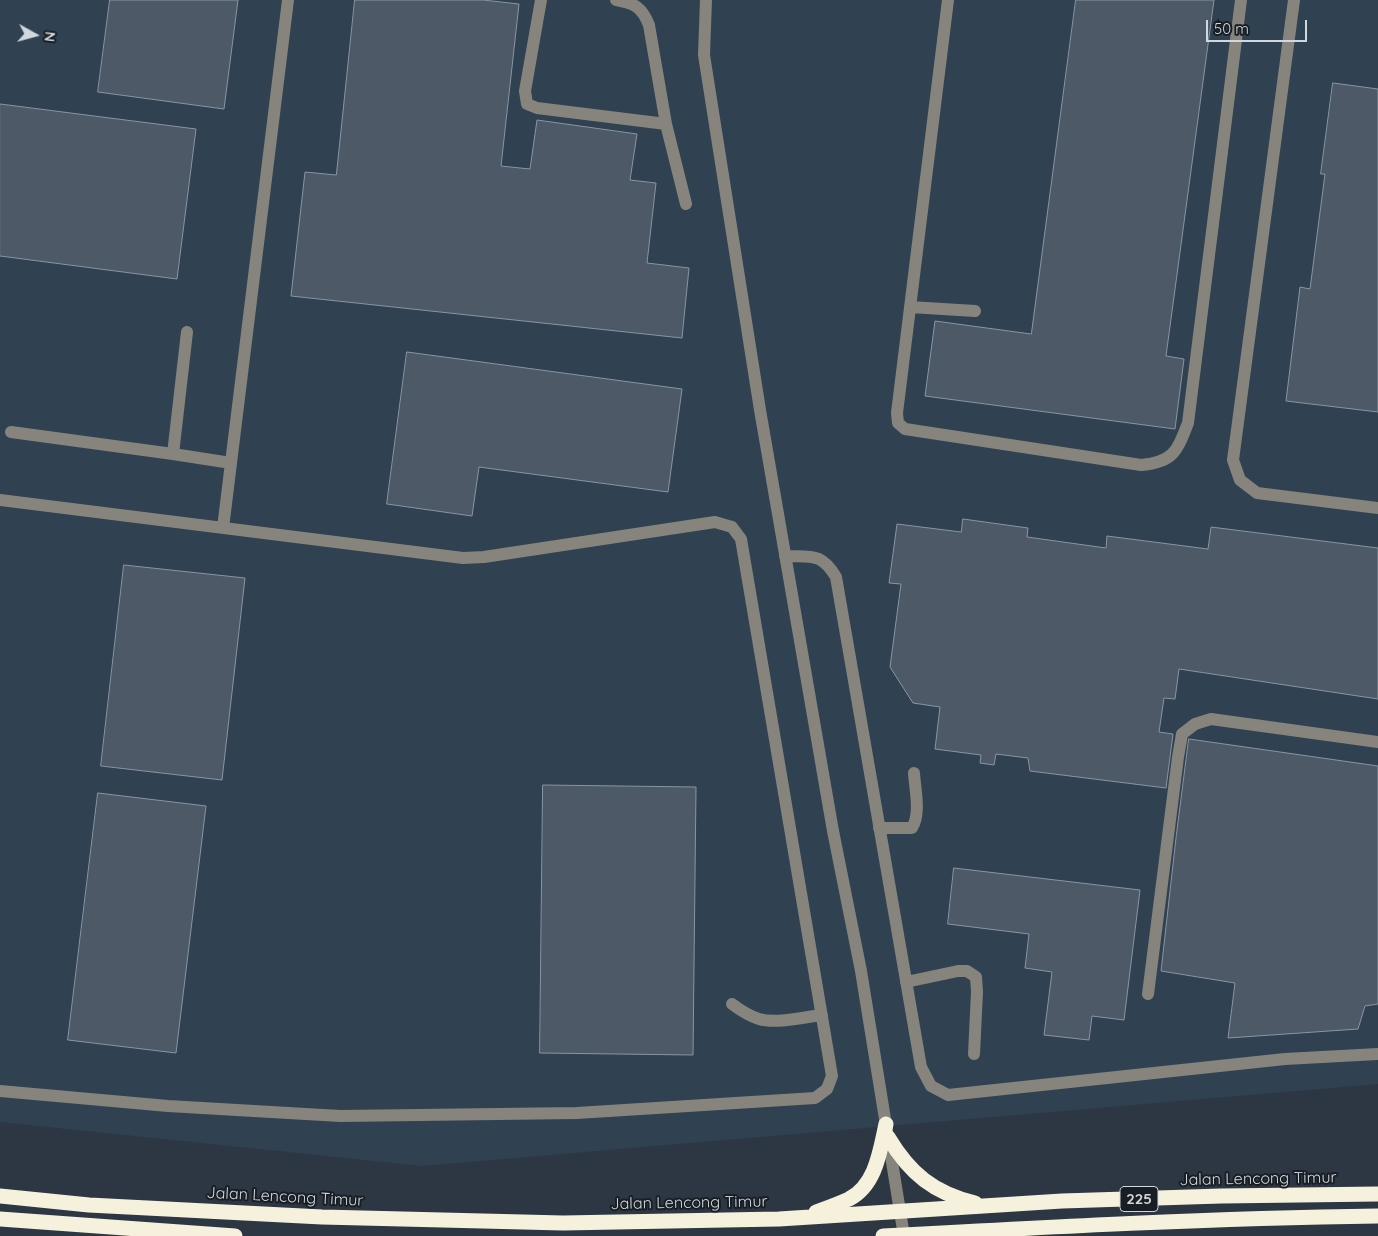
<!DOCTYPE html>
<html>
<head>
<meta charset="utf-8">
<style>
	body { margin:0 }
	#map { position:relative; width:1378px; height:1236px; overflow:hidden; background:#2c3743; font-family:Quicksand,sans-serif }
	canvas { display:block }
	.north { position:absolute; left:10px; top:10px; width:50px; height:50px; -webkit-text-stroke:4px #191e24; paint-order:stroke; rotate:97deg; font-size:14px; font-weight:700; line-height:20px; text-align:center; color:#d0d8df }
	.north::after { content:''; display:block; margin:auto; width:18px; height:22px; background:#d0d8df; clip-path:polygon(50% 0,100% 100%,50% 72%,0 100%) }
	.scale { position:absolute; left:1206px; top:20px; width:101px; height:22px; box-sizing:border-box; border:2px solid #d0d8df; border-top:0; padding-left:6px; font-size:15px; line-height:18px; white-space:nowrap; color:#d0d8df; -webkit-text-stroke:4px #191e24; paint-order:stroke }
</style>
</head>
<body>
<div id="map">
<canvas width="1378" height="1236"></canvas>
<div class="north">N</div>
<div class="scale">50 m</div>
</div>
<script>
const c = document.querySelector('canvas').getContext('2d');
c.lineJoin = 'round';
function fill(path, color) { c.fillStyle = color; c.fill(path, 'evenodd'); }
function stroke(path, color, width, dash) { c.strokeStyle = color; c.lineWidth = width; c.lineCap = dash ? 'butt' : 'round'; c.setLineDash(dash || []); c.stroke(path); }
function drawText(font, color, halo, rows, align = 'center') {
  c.font = font + ' Quicksand,sans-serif'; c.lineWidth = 4; c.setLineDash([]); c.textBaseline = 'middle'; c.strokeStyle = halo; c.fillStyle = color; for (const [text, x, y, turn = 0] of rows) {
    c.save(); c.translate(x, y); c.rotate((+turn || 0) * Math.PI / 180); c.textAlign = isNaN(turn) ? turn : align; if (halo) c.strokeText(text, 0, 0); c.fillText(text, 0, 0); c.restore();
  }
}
fill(new Path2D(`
	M0,0H1378V1084L422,1166L0,1122Z`), '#304152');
const building = new Path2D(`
	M110,0H238L224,109L98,92Z
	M355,0H483L519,4L501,166L530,169L537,120L637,134L630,180L656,183L647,263L689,268L682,338L291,296L305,172L336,175Z
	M1076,0H1214L1166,356L1184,359L1175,429L925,396L935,321L1031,334Z
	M1333,83L1378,89V412L1286,401L1300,287L1310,289L1325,174H1321Z
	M0,104L196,129L177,279L0,256Z
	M407,352L682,389L668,492L479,467L472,516L387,504Z
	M963,519L1028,528L1027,537L1106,548L1107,536L1208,549L1211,527L1378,548V699L1179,669L1175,699L1164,698L1159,732L1173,734L1166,788L1030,771L1028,758L996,754L994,765L980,763L981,755L935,749L940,707L913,703L890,667L901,584L889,583L897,524L961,532Z
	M124,565L245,578L222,780L101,766Z
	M1189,739L1378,766V1004L1365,1006L1358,1029L1228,1038L1235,983L1161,971L1176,838Z
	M543,785L696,787L693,1055L540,1053Z
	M98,793L206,806L176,1053L68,1040Z
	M954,868L1140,890L1124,1020L1092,1016L1089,1040L1044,1035L1052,972L1025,968L1029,934L948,924Z`);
fill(building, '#4d5966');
stroke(building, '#8895a4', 1);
stroke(new Path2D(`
	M541,0L525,91L527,104L537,108L666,124
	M616,0C634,3 642,7 649,25L666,124L686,204
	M706,0L704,55L760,410L833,831L861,971L904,1236
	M948,0L897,413L898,423L905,429L1141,465C1174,462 1177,451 1188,423L1241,0
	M1294,0L1233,460L1240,480L1257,493L1378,508
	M910,307L975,311
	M187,332L173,454L231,463
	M11,432L173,454
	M0,500L463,558L484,557L715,522L732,527L741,539L832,1076L827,1089L815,1098L577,1113L340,1116L168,1106L0,1091
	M223,528L288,0
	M785,556C811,557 821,552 836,577L921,1067L931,1086L948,1095L1285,1059L1378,1054
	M879,828H912C921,813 915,790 914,773
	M906,982L958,971H967L976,977L977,992L974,1054
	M1148,994L1178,757L1182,734L1195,724L1211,719L1378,742
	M732,1004C740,1010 749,1016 759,1019C776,1024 805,1017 822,1015`), '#86847c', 12);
stroke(new Path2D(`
	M888,1137C910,1174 934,1193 975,1203
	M0,1196L89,1205L322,1217L563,1223L779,1219L1062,1201L1221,1196L1378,1194
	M816,1212C827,1208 838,1204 849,1199C876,1185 880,1151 886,1124
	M0,1219L235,1236
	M883,1236C1048,1227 1213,1218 1378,1216`), '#f6f1dd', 15);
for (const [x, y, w] of [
	[1139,1199,38]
]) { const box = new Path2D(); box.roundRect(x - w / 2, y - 12.5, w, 25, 4); c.fillStyle = '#191e24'; c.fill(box); stroke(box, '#d0d8df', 1); }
drawText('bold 15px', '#d0d8df', null, [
	["225",1139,1199]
]);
drawText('16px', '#d0d8df', '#191e24', [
	["Jalan Lencong Timur",1258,1179,-1],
	["Jalan Lencong Timur",285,1197,3],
	["Jalan Lencong Timur",689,1203,-1]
]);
</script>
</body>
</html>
